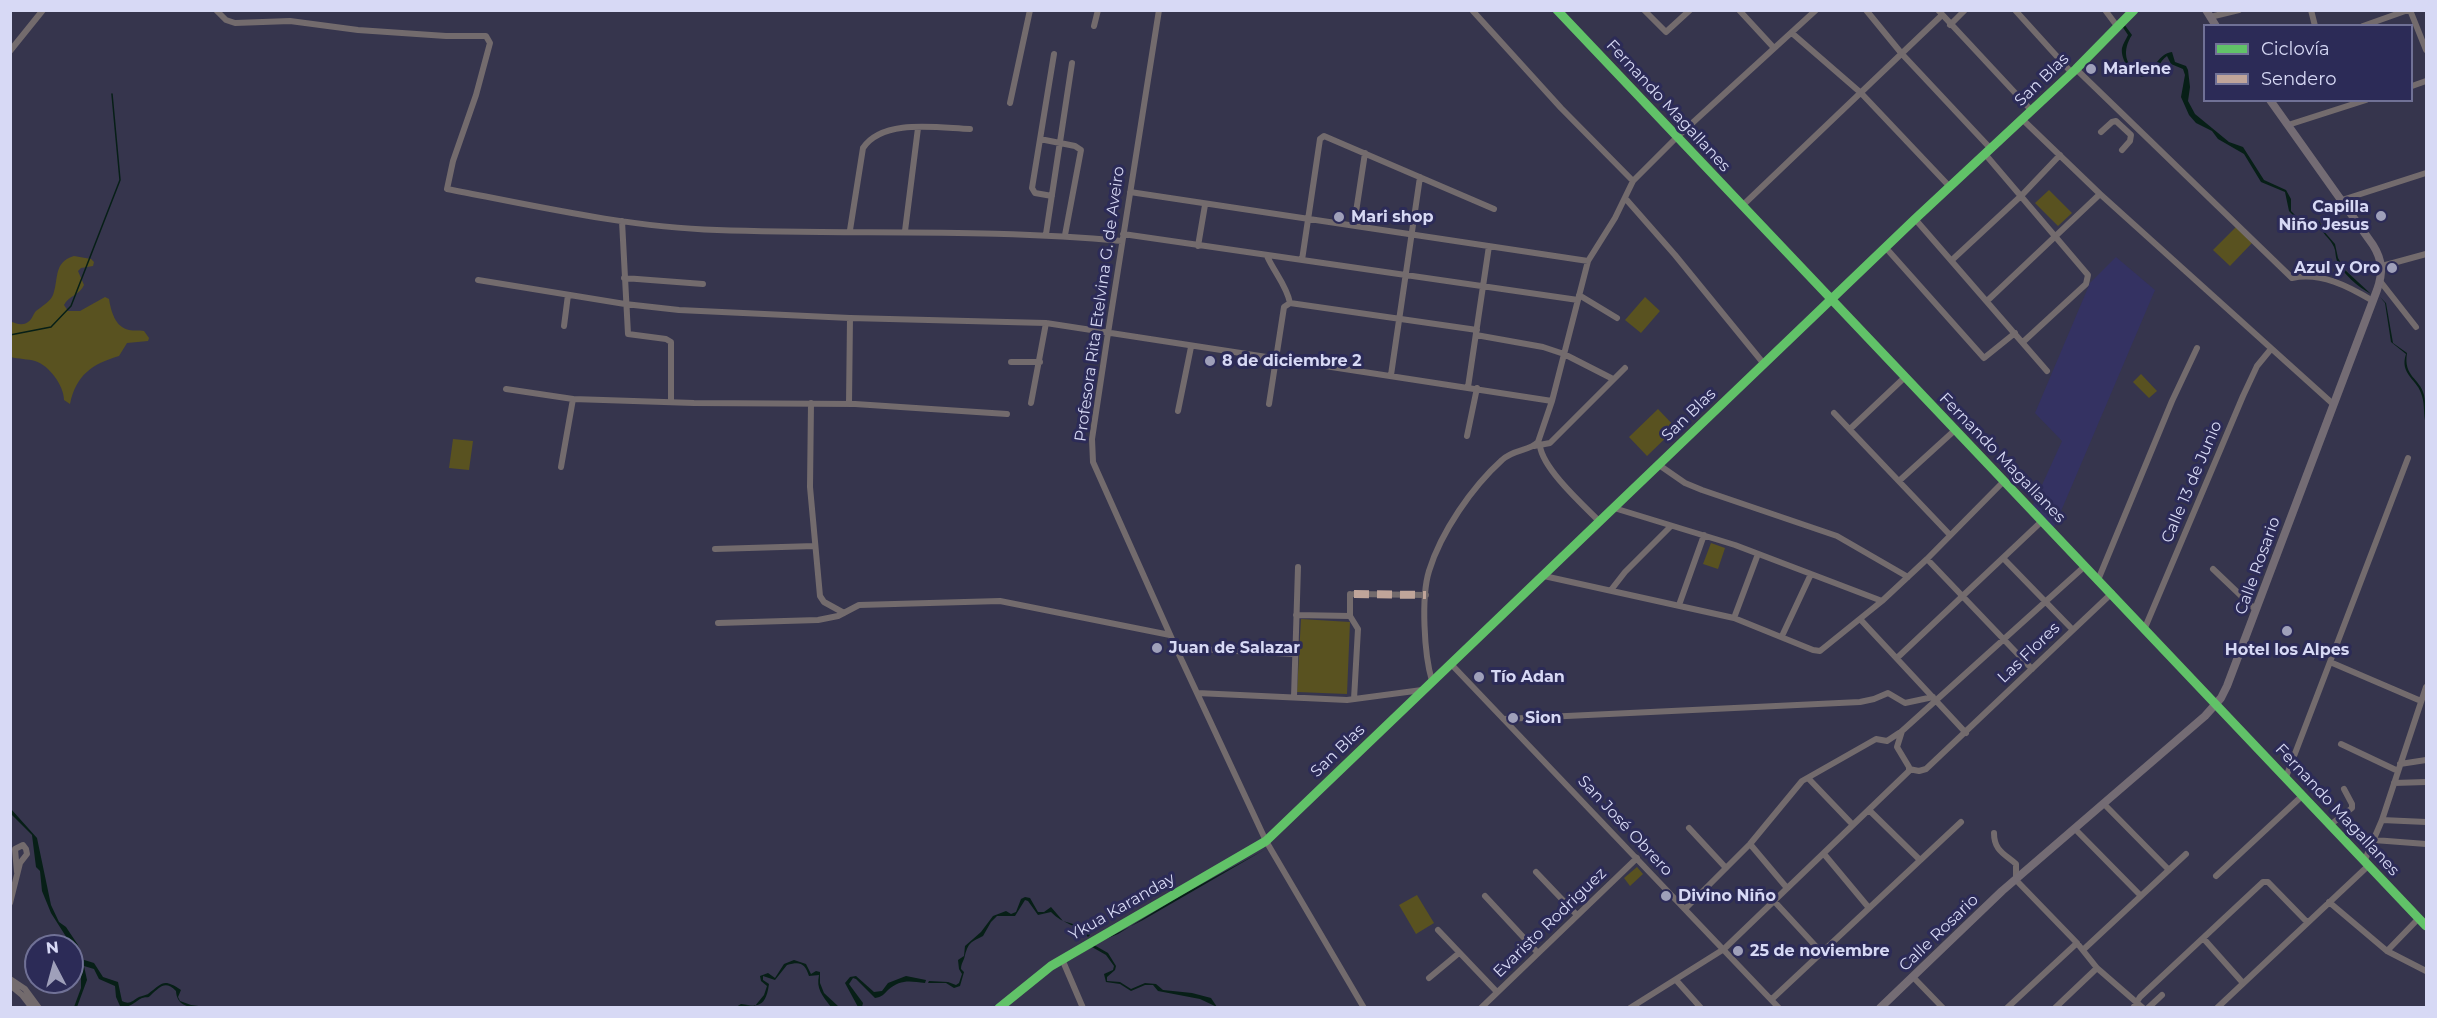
<!DOCTYPE html>
<html>
<head>
<meta charset="utf-8">
<style>
	body { margin:0 }
	#map { position:relative; width:2437px; height:1018px; overflow:hidden; background:#36354d; font-family:Montserrat,sans-serif }
	canvas { display:block }
	.frame { position:absolute; inset:0; border:12px solid #d7d9f5; pointer-events:none }
	.legend { position:absolute; left:2203px; top:24px; width:210px; height:78px; box-sizing:border-box; background:#2c2b57; border:2px solid #707196; margin:0; padding:8px 10px; list-style:none; font-size:18px; color:#d7d9f5 }
	.legend li { display:flex; align-items:center; gap:12px; height:30px }
	.legend b { width:30px; border:2px solid #707196 }
	.north { position:absolute; left:24px; top:934px; width:60px; height:60px; box-sizing:border-box; background:#2c2b57; border:2px solid #707196; border-radius:50%; rotate:354deg; font-size:16px; font-weight:700; line-height:24px; text-align:center; color:#d7d9f5 }
	.north::after { content:''; display:block; margin:auto; width:21px; height:27px; background:#9fa0ba; clip-path:polygon(50% 0,100% 100%,50% 72%,0 100%) }
</style>
</head>
<body>
<div id="map">
<canvas width="2437" height="1018"></canvas>
<div class="frame"></div>
<ul class="legend">
<li><b style="height:8px;background:#61c268"></b>Ciclovía</li>
<li><b style="height:8px;background:#c0a59a"></b>Sendero</li>
</ul>
<div class="north">N</div>
</div>
<script>
const c = document.querySelector('canvas').getContext('2d');
c.lineJoin = 'round';
function fill(path, color) { c.fillStyle = color; c.fill(path, 'evenodd'); }
function stroke(path, color, width, dash) { c.strokeStyle = color; c.lineWidth = width; c.lineCap = dash ? 'butt' : 'round'; c.setLineDash(dash || []); c.stroke(path); }
function drawText(font, color, halo, rows, align = 'center') {
  c.font = font + ' Montserrat,sans-serif'; c.lineWidth = 6; c.setLineDash([]); c.textBaseline = 'middle'; c.strokeStyle = halo; c.fillStyle = color; for (const [text, x, y, turn = 0] of rows) {
    c.save(); c.translate(x, y); c.rotate((+turn || 0) * Math.PI / 180); c.textAlign = isNaN(turn) ? turn : align; if (halo) c.strokeText(text, 0, 0); c.fillText(text, 0, 0); c.restore();
  }
}
fill(new Path2D(`
	M2116,257L2155,290L2053,530L2032,507L2062,441L2035,413L2090,283Z`), '#343262');
fill(new Path2D(`
	M2049,190L2072,213L2058,226L2035,203Z
	M2236,227L2252,243L2230,266L2213,250Z
	M74,256L91,259L94,262L93,266L81,268L78,271L84,285C80,295 68,296 64,305L68,311H80L105,297L109,299C111,311 115,327 129,330C134,331 139,330 144,331L149,338L148,341L127,343L119,356C92,364 76,375 70,404L64,400C64,386 49,365 35,361C28,359 18,359 11,357L10,321C16,324 23,326 28,322C32,320 33,314 36,311C42,306 50,302 53,295C59,279 53,262 74,256Z
	M1645,297L1660,311L1641,333L1625,320Z
	M2141,374L2157,391L2149,398L2133,382Z
	M1658,409L1676,428L1647,456L1629,437Z
	M453,439L473,441L469,470L449,468Z
	M1711,543L1725,548L1718,569L1703,564Z
	M1301,619L1350,622L1347,694L1297,692Z
	M1637,867L1643,874L1630,886L1624,878Z
	M1417,895L1434,923L1416,934L1399,905Z`), '#595220');
fill(new Path2D(`
	M2124,24L2132,35C2122,50 2124,67 2142,74C2156,69 2158,54 2172,52L2175,62L2186,66L2188,70L2190,87L2188,101L2195,114L2229,142L2243,147L2264,180L2286,190L2291,199V211L2299,219L2315,220L2320,222L2321,228L2335,244L2338,258L2345,270L2371,294C2358,287 2343,274 2337,261C2335,256 2336,251 2334,247C2330,238 2321,233 2318,223L2298,220L2289,211L2285,192L2261,182L2244,154L2218,139L2212,131L2196,123L2189,115L2181,97L2185,75L2183,69L2171,64L2167,56C2159,61 2158,73 2147,76C2134,81 2120,60 2122,48C2123,44 2126,39 2128,35L2122,26Z
	M2380,297L2386,303L2393,343L2407,353C2403,377 2420,378 2424,395C2426,404 2425,415 2426,424C2423,415 2425,405 2422,396C2418,379 2399,375 2406,354L2391,342L2385,303Z
	M11,809L37,838L51,905L59,922L66,927L78,945L81,959L94,963L103,977L118,982L122,1001C130,1005 132,1001 139,997C140,997 148,994 148,994C163,983 163,978 181,990L178,997L180,1001L191,1005L206,1007C192,1008 177,1008 176,991C165,980 160,987 151,995C147,999 147,996 142,998C134,1002 130,1009 120,1006L116,997L115,986L99,979L94,969L84,966L87,980L77,1007H74L81,988V969L72,946L51,913L42,891L40,871L36,867L32,835L11,814Z
	M1264,850L1143,920L1094,945L1108,953L1116,966L1115,970L1107,977V981L1120,982L1131,989L1145,983L1156,984L1163,990L1192,993L1211,998L1217,1007L1200,999L1158,991L1153,985H1145L1131,991L1120,984L1106,982L1104,974L1113,970L1114,966L1106,955L1092,947L1067,962L1094,944L1118,934L1180,896Z
	M1025,897L1030,898L1038,912H1044L1051,907L1063,921L1083,927L1090,935L1088,937C1077,924 1062,924 1051,912L1038,915L1028,901L1025,900L1015,916H997L991,922L983,936C972,942 969,941 965,955C964,961 961,963 961,969L964,972L960,986L954,988L946,983H928L929,981L948,982L956,985L959,983L962,974L959,969L958,960L964,956L965,946L981,932L993,916L1006,911L1011,914L1016,912L1021,899Z
	M794,960L806,964L811,974L816,971L820,972V983L824,993L839,1007H831C822,995 816,989 819,975L809,976C805,963 800,961 787,965L775,980L763,976V980L769,984C765,1013 754,1003 736,1007L741,1004L755,1006L764,995L767,986L761,981L760,976L768,973L775,978L784,964Z
	M856,976L874,992L882,991L888,983L906,976L926,980L925,983C910,981 900,979 888,990C883,995 882,997 875,998L856,979L853,978L849,984L863,1003L862,1007H858L845,983L850,977Z`), '#071f17');
stroke(new Path2D(`
	M10,335L51,327L71,306L120,180L112,94`), '#071f17', 1.5);
stroke(new Path2D(`
	M216,10L226,20L235,23L290,21L358,30L446,36H486L490,43L476,95L453,161L447,189C536,206 626,227 717,230C852,235 987,228 1122,241
	M1159,10L1108,333L1092,439L1093,462L1176,648L1266,841L1364,1008
	M1472,10L1561,108L1633,181
	M1557,10L2426,926
	M1644,10L1666,32L1690,10
	M1739,10L1774,48
	M1866,10L1902,54L1991,149
	M1938,10L2032,111
	M2015,10L2071,72
	M2105,10L2117,26
	M2311,10L2315,26
	M2410,10L2426,50
	M2210,17L2239,10
	M1950,25L1965,10
	M1094,26L1098,10
	M2363,26L2408,10
	M1793,34L1861,93L1950,187
	M10,51L43,10
	M2076,69L2292,278C2321,272 2348,286 2373,301
	M2412,86L2426,81
	M1010,103L1030,10
	M2022,119L2100,194L2333,404
	M2288,125L2366,100
	M2101,132L2112,122L2116,121L2131,135L2130,141L2122,150
	M1040,139L1075,146L1081,150L1065,235
	M1985,154L2088,275L2086,284L2023,342
	M1130,192L1588,261
	M1052,196L1035,193L1032,188L1054,54
	M1625,198L1675,255L1764,364
	M2342,200L2426,173
	M1742,206L1942,15
	M1915,219L2047,371
	M622,221L628,334L666,339L671,342V402
	M1354,225L1365,153
	M850,230L863,148C883,118 939,128 970,129
	M905,231L918,128
	M1046,234L1072,63
	M1123,234L1578,300
	M1198,246L1205,205
	M1886,248L1984,358L2015,333
	M1267,256C1274,272 1287,286 1290,303L1284,307L1269,404
	M1302,260L1320,139L1324,136L1494,209
	M1952,260L2022,195L2060,155
	M2382,266L2426,254
	M624,278L703,284
	M478,280L625,304L679,310L850,318L1046,323L1552,401
	M2380,281L2416,327
	M1579,295L1617,318
	M1987,301L2100,194
	M1290,303L1477,330
	M564,326L568,295
	M1476,335L1543,347L1564,354L1613,379
	M1011,362H1040
	M1391,375L1420,177
	M1468,387L1489,246
	M506,389L573,399L694,403L855,404L1007,414
	M811,403L810,487L820,596L824,602L844,613
	M1031,403L1046,323
	M849,404L850,318
	M1178,411L1191,347
	M1834,413L1950,535
	M1850,429L1904,378
	M1467,436L1477,388
	M1534,446L1550,443L1625,368
	M1540,446C1543,469 1583,505 1599,521
	M1659,465L1685,483L1702,490L1837,536L1908,577
	M561,467L573,399
	M1899,481L1955,430
	M1614,508L1735,545L1882,601
	M715,549L815,546
	M2003,558L2073,630
	M1927,559L2032,669
	M2213,569L2256,610
	M1544,576L1734,618L1813,650L1820,651L1882,601L1927,559L2004,481
	M2098,580L2172,401L2197,348
	M1611,590L1625,572L1671,526
	M1350,594V616L1358,629L1354,699
	M1354,594L1426,595
	M1679,605L1704,535
	M1296,615L1350,616
	M1734,618L1758,554
	M1860,619L1966,733
	M718,623L818,620L838,616L859,605L1000,601L1170,635
	M2144,630L2243,396L2257,366L2271,349
	M1782,636L1811,574
	M1176,648L1295,654
	M1897,658L2042,521
	M2330,662L2421,701
	M1451,664L1779,1008
	M1432,681C1424,654 1421,597 1429,571C1441,532 1472,487 1502,460C1513,449 1530,451 1538,442L1552,401L1588,261L1615,218L1633,181L1677,137L1816,10
	M1197,693L1347,700L1422,690
	M1294,697L1298,567
	M1504,719L1860,702L1874,699L1888,693L1905,703L1933,697
	M2341,744L2398,771
	M2400,764L2426,760
	M1909,769L1919,771L1926,769L2112,593
	M2286,777L2408,458
	M1808,778L1853,825
	M2394,783L2426,782
	M2104,804L2169,870
	M1869,810L1920,860
	M2382,820L2426,822
	M2330,825L2352,808V804L2344,789
	M1689,828L1726,868
	M2075,829L2141,896
	M1994,833C1994,851 2005,854 2016,864V880L2077,943L2097,968L2143,1008
	M2374,840L2426,844
	M1750,844L1787,888
	M1824,854L1869,908
	M2364,862L2382,820L2426,687
	M1536,872L1576,914
	M2216,876L2302,796
	M1485,896L1538,953
	M1774,901L1822,953
	M2329,902L2387,951L2426,971
	M10,903L20,863L27,854L26,849L23,845L15,849L17,872
	M1685,909L1750,844L1802,781L1876,739L1887,741L1899,733
	M1438,930L1497,992
	M2203,938L2243,983
	M2083,950L2186,854
	M2387,951L2419,918
	M1062,959L1083,1008
	M1913,977L1943,1008
	M1429,978L1459,953
	M10,979L25,989L39,1008
	M1676,980L1701,1008
	M10,985L22,995L32,1008
	M1772,999L1961,822
	M999,1008L1051,966L1266,841L1915,219L2076,69L2134,10
	M1481,1008L1637,858
	M1630,1008L1724,949L1909,771V767L1897,747L1902,731L2085,566
	M2007,1008L2077,943
	M2055,1008L2097,968
	M2133,1008L2140,997L2263,882H2268L2307,922
	M2148,1008L2162,995
	M2217,1008L2368,866`), '#736b6d', 6);
stroke(new Path2D(`
	M2206,10L2216,26
	M1880,1008L2002,891L2205,716L2221,698L2227,686L2377,290C2383,273 2383,261 2373,245L2270,100`), '#746c74', 8);
stroke(new Path2D(`
	M1354,594L1426,595`), '#c0a59a', 8, [15, 8]);
stroke(new Path2D(`
	M1557,10L2426,926
	M999,1008L1051,966L1266,841L1915,219L2076,69L2134,10`), '#61c268', 9);
for (const [x, y, r, color] of [
	[2091,69,6,"#9fa0ba"],
	[2381,216,6,"#9fa0ba"],
	[1339,217,6,"#9fa0ba"],
	[2392,268,6,"#9fa0ba"],
	[1210,361,6,"#9fa0ba"],
	[2287,631,6,"#9fa0ba"],
	[1157,648,6,"#9fa0ba"],
	[1479,677,6,"#9fa0ba"],
	[1513,718,6,"#9fa0ba"],
	[1666,896,6,"#9fa0ba"],
	[1738,951,6,"#9fa0ba"]
]) { const dot = new Path2D(); dot.arc(x, y, r, 0, 2 * Math.PI); c.fillStyle = color; c.fill(dot); stroke(dot, '#2c2b57', 2); }
drawText('bold 16px', '#d7d9f5', '#2c2b57', [
	["Marlene",2103,69],
	["Capilla",2369,207,"right"],
	["Niño Jesus",2369,225,"right"],
	["Mari shop",1351,217],
	["Azul y Oro",2380,268,"right"],
	["8 de diciembre 2",1222,361],
	["Juan de Salazar",1169,648],
	["Hotel los Alpes",2287,650,"center"],
	["Tío Adan",1491,677],
	["Sion",1525,718],
	["Divino Niño",1678,896],
	["25 de noviembre",1750,951]
], 'left');
drawText('16px', '#d7d9f5', '#2c2b57', [
	["San Blas",2042,80,-44],
	["Fernando Magallanes",1668,106,47],
	["Profesora Rita Etelvina G. de Aveiro",1100,304,-82],
	["San Blas",1689,415,-44],
	["Fernando Magallanes",2002,458,46],
	["Calle 13 de Junio",2192,482,-67],
	["Calle Rosario",2258,566,-70],
	["Las Flores",2029,653,-44],
	["San Blas",1338,751,-44],
	["Fernando Magallanes",2337,810,47],
	["San José Obrero",1625,826,47],
	["Ykua Karanday",1122,907,-30],
	["Evaristo Rodriguez",1550,923,-44],
	["Calle Rosario",1939,933,-44]
]);
</script>
</body>
</html>
